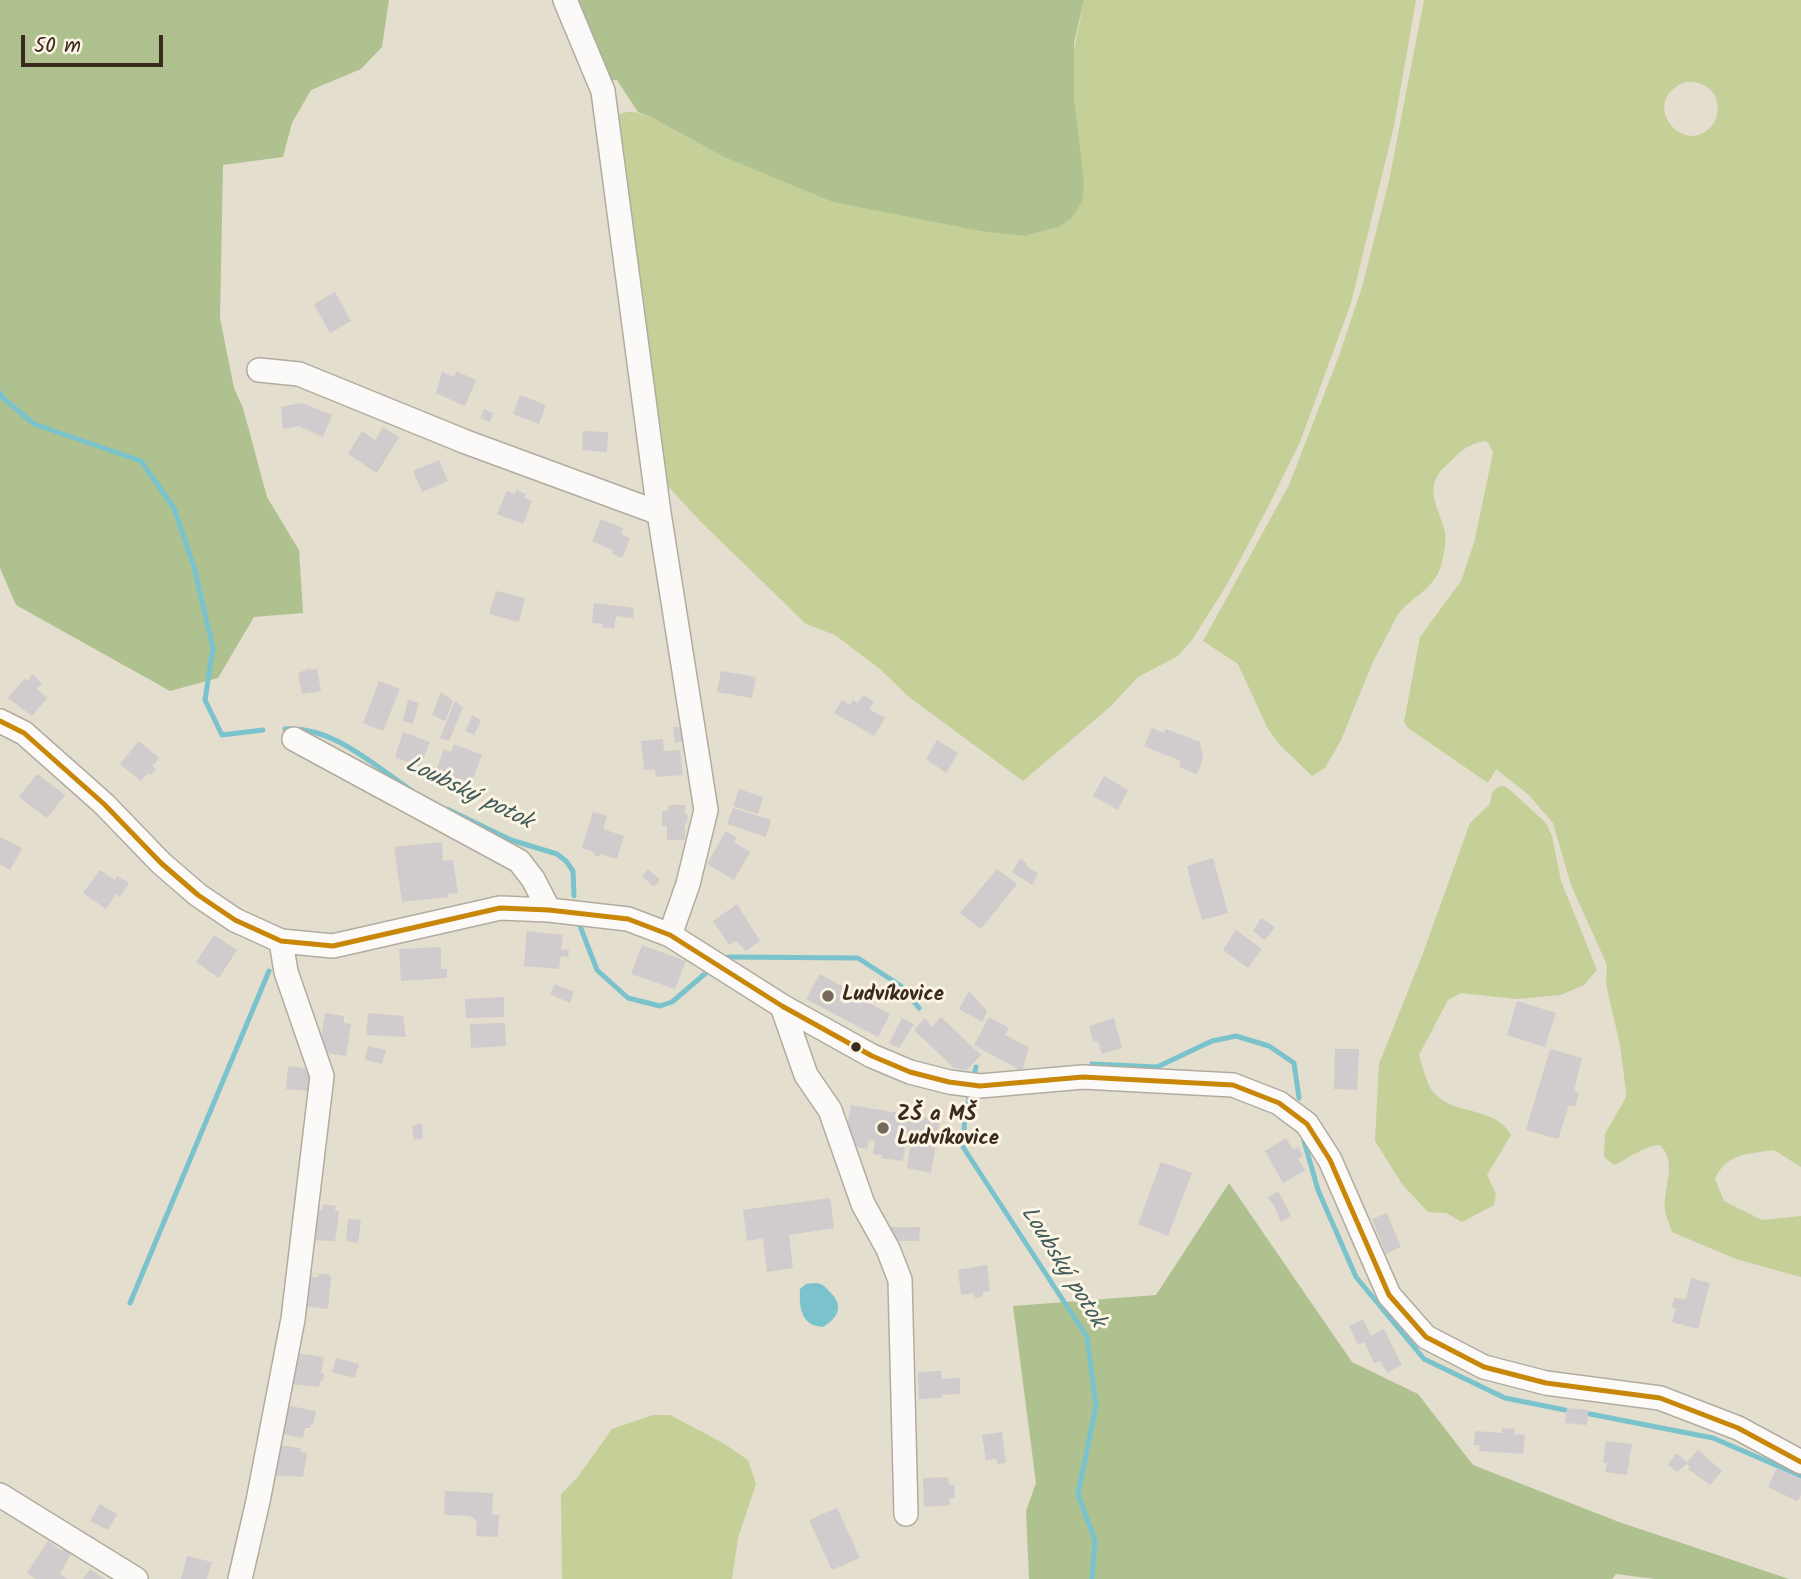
<!DOCTYPE html>
<html>
<head>
<meta charset="utf-8">
<style>
	body { margin:0 }
	#map { position:relative; width:1801px; height:1579px; overflow:hidden; background:#e3decd; font-family:Kalam,sans-serif }
	canvas { display:block }
	.scale { position:absolute; left:21px; top:35px; width:142px; height:32px; box-sizing:border-box; border:4px solid #3b2a1e; border-top:0; padding-left:9px; font-size:21px; line-height:24px; white-space:nowrap; color:#3b2a1e; -webkit-text-stroke:5px #fcf5e5; paint-order:stroke }
</style>
</head>
<body>
<div id="map">
<canvas width="1801" height="1579"></canvas>
<div class="scale">50 m</div>
</div>
<script>
const c = document.querySelector('canvas').getContext('2d');
c.lineJoin = 'round';
function fill(path, color) { c.fillStyle = color; c.fill(path, 'evenodd'); }
function stroke(path, color, width, dash) { c.strokeStyle = color; c.lineWidth = width; c.lineCap = dash ? 'butt' : 'round'; c.setLineDash(dash || []); c.stroke(path); }
function drawText(font, color, halo, rows, align = 'center') {
  c.font = font + ' Kalam,sans-serif'; c.lineWidth = 6; c.setLineDash([]); c.textBaseline = 'middle'; c.strokeStyle = halo; c.fillStyle = color; for (const [text, x, y, turn = 0] of rows) {
    c.save(); c.translate(x, y); c.rotate((+turn || 0) * Math.PI / 180); c.textAlign = isNaN(turn) ? turn : align; if (halo) c.strokeText(text, 0, 0); c.fillText(text, 0, 0); c.restore();
  }
}
fill(new Path2D(`
	M1084,0H1416L1394,126L1351,303L1300,442L1267,509L1226,586L1192,640L1178,656L1138,677L1111,706L1023,781L909,697L880,669L835,635L806,624L700,521L668,486L617,134L620,114C631,110 638,113 649,116L722,156L1025,236L1059,227L1071,219L1073,55Z
	M1424,0H1801V1167L1774,1150C1749,1154 1726,1153 1715,1179L1724,1201L1762,1220L1801,1216V1277L1736,1259L1672,1232C1670,1225 1666,1217 1665,1210C1663,1187 1678,1163 1660,1145C1643,1146 1630,1158 1614,1165L1604,1157L1605,1134L1626,1097V1091L1620,1045L1606,984L1607,965L1571,885L1553,823L1529,795L1496,769L1488,783L1408,728L1404,722L1420,637L1461,581L1474,543L1493,453L1489,444L1485,441C1472,443 1462,449 1453,459C1448,464 1441,469 1438,475C1426,494 1441,513 1445,532C1447,541 1443,560 1440,569C1429,594 1410,597 1397,616L1372,664L1341,740L1325,768L1312,776L1279,744L1268,729L1238,664L1203,641L1289,485L1339,356L1362,287L1389,181ZM1685,82C1697,81 1711,85 1716,98C1719,107 1718,117 1713,124C1686,161 1636,102 1685,82Z
	M1504,786L1510,790L1546,823L1552,836L1561,881L1597,970L1584,985L1561,995L1516,999L1461,993L1448,1000L1419,1055C1423,1067 1426,1086 1436,1095C1457,1116 1495,1106 1511,1135L1487,1175L1496,1194L1494,1205L1462,1222L1446,1213L1428,1212L1402,1184L1375,1141L1379,1064L1422,956L1470,823L1490,804L1492,793L1498,787Z
	M653,1415H670L723,1443L748,1460L756,1484L738,1538L732,1579H562L561,1494L577,1478L612,1429Z`), '#c4d097');
fill(new Path2D(`
	M0,0H389L382,47L361,69L311,90L292,123L283,157L223,165L220,318L234,388L243,408L267,497L299,550L303,613L254,617L218,678L170,691L16,605L0,568Z
	M557,0H1084L1074,43V98L1084,184L1082,202L1071,219L1059,227L1025,236L981,231L833,202L722,156L649,116L638,112L617,80L592,82Z
	M1229,1183L1352,1362L1418,1394L1473,1465L1619,1522L1789,1579H1655L1616,1574L1612,1579H1029L1026,1511L1036,1483L1013,1306L1156,1295Z`), '#b0c190');
fill(new Path2D(`
	M816,1283C824,1284 825,1287 831,1293C844,1306 838,1318 823,1327C801,1326 799,1307 800,1289L806,1284Z`), '#7bc3cc');
stroke(new Path2D(`
	M0,393L3,398L34,424L141,461L174,508L194,567L213,648L205,700L222,735L263,730
	M285,729C333,726 373,765 411,790
	M447,809L511,840L557,854L566,861L573,871L574,896
	M580,926L597,970L628,998L660,1006L672,1002L707,972
	M728,957L858,958L901,986L919,1008
	M1092,1064L1157,1067L1212,1041L1236,1036L1269,1046L1294,1063L1299,1098
	M973,1080L976,1067
	M971,1090L965,1116L963,1147L1087,1337L1096,1406L1078,1494L1095,1541L1092,1579
	M1304,1141L1318,1190L1356,1277L1424,1359L1505,1398L1565,1410
	M130,1303L269,971
	M1590,1414L1713,1438L1801,1476`), '#7bc3cc', 5);
fill(new Path2D(`
	M335,292L351,321L330,333L314,304Z
	M456,371L476,380L465,406L436,393L442,372L454,377Z
	M520,395L546,405L539,424L513,414Z
	M302,403L332,415L323,437L299,426L283,429L281,407Z
	M484,409L493,413L490,422L480,418Z
	M383,427L399,437L377,473L348,454L362,431L375,440Z
	M583,431L608,432L607,452L582,450Z
	M439,460L448,481L422,492L413,471Z
	M516,490L526,494L524,498L532,501L523,524L497,514L507,491L515,494Z
	M601,519L623,528L621,534L630,538L622,558L612,554L613,550L592,541Z
	M496,591L525,598L519,622L489,614Z
	M594,603L634,608L633,618L616,616L614,629L603,627V624L592,623Z
	M311,668V670L317,669L321,691L302,694L298,673Z
	M721,671L756,677L752,698L717,692Z
	M32,674L42,683L37,689L47,698L32,716L8,698L25,678L28,681Z
	M379,681L400,689L383,731L363,723Z
	M441,692L453,701L445,721L432,715Z
	M863,695L874,702L869,709L885,718L874,736L834,713L842,700L850,705L853,700L858,703Z
	M408,700L419,703L413,724L403,721Z
	M455,701L463,708L449,741L440,738Z
	M473,715L481,721L474,735L465,731Z
	M673,727H681L683,741L675,743Z
	M1152,728L1164,733L1166,729L1200,742L1203,759L1197,774L1179,767L1181,761L1144,746Z
	M403,732L430,742L420,767L395,757Z
	M663,739L664,751L680,750L683,775L656,777L655,769L644,770L641,741Z
	M937,740L958,753L946,773L926,759Z
	M139,741L159,758L152,766L156,769L151,775L148,773L141,781L120,764Z
	M454,744L482,755L471,784L436,771L444,749L451,752Z
	M37,774L65,795L47,818L19,797Z
	M1104,776L1128,790L1118,810L1093,796Z
	M739,789L763,797L758,814L733,806Z
	M668,805H685V814H688L687,823H685V840H667V826H662V811H668Z
	M733,808L771,820L766,837L727,824Z
	M593,812L607,816L603,829L624,836L617,859L601,854L600,857L594,855V852L582,848Z
	M726,831L737,838L734,842L750,852L734,880L707,864Z
	M0,837L22,848L10,870L0,864Z
	M442,842L443,861L453,860L458,893L447,894L448,897L402,902L394,847Z
	M1213,858L1228,913L1202,920L1192,887L1205,884L1192,887L1187,866Z
	M1020,859L1027,863L1026,866L1038,873L1032,885L1012,872Z
	M648,869L660,880L654,887L642,876Z
	M997,869L1017,884L981,929L960,913Z
	M100,870L115,880L117,876L129,883L120,897L116,894L106,909L83,893Z
	M737,904L760,941L746,951L736,941L729,945L713,921Z
	M1261,918L1275,927L1265,940L1253,931Z
	M1236,930L1262,949L1248,968L1223,950Z
	M527,931L563,935L561,949L569,950L568,957L561,956L559,969L524,966Z
	M214,935L237,950L219,978L196,962Z
	M642,945L686,961L675,989L631,974Z
	M441,947V969H447V978L401,981L399,949Z
	M820,974L855,993L857,990L872,998L869,1003L890,1014L878,1037L806,999Z
	M555,984L574,992L570,1003L550,994Z
	M969,991L987,1011L982,1022L959,1009Z
	M504,997V1017L466,1018L465,999Z
	M1517,1001L1556,1013L1545,1047L1507,1035Z
	M325,1013L344,1016V1023L351,1024L346,1056L319,1052Z
	M368,1013L403,1016L406,1037L366,1035Z
	M941,1017L981,1055L967,1070L954,1068L914,1030L925,1018L932,1027Z
	M989,1017L1009,1028L1005,1035L1029,1047L1022,1071L974,1045Z
	M902,1018L914,1024L899,1048L889,1043Z
	M1114,1018L1122,1048L1102,1054L1098,1041L1093,1042L1089,1026Z
	M505,1023L506,1046L471,1048L470,1024Z
	M368,1046L386,1050L382,1064L365,1060Z
	M1335,1049H1359L1357,1090L1334,1089Z
	M1550,1049L1582,1058L1574,1091L1579,1093L1575,1107L1569,1105L1558,1139L1526,1130Z
	M288,1066L310,1069L308,1091L286,1089Z
	M851,1105L940,1120L931,1173L907,1168L910,1147L905,1146L903,1161L881,1158L882,1155L873,1154L875,1141L869,1140L867,1149L844,1144Z
	M422,1124L423,1138L414,1140L412,1125Z
	M1286,1138L1293,1150L1298,1147L1303,1156L1298,1158L1305,1170L1283,1183L1265,1151Z
	M1161,1162L1192,1173L1168,1236L1138,1224Z
	M1278,1191L1291,1216L1281,1222L1273,1203H1271L1268,1197Z
	M830,1198L834,1228L789,1235L793,1268L767,1272L763,1238L747,1241L743,1210Z
	M323,1204L336,1206L335,1211H339L335,1241L310,1240L314,1209L322,1210Z
	M1387,1213L1401,1247L1386,1254L1372,1219Z
	M348,1219L361,1220L358,1243L346,1241Z
	M891,1227H920L919,1241H891Z
	M987,1265L990,1291L983,1292V1296L975,1298L974,1293L961,1295L958,1270Z
	M318,1274H329L331,1278L328,1309L303,1306L307,1277H318Z
	M1691,1278L1710,1283L1698,1329L1672,1322L1676,1308L1672,1307L1674,1298L1686,1299Z
	M1363,1319L1371,1336L1384,1329L1402,1365L1387,1373L1380,1361L1374,1363L1364,1342L1358,1345L1349,1326Z
	M295,1353L324,1357L321,1373L324,1374L322,1382L320,1381L319,1387L292,1384Z
	M336,1358L359,1364L355,1378L332,1372Z
	M941,1371L942,1379L960,1378V1394L942,1395V1398L919,1399L918,1372Z
	M285,1405L316,1411L313,1425H310V1428H305L303,1438L280,1434Z
	M1567,1408L1588,1410L1587,1425L1565,1423Z
	M1502,1428L1515,1429L1514,1434L1525,1435L1523,1454L1479,1451L1480,1445H1474L1475,1431L1502,1433Z
	M1002,1432L1006,1463L997,1464V1459L986,1460L982,1435Z
	M1606,1441L1632,1444L1627,1475L1605,1472L1607,1463H1603Z
	M279,1445L301,1448L300,1452L307,1453L303,1477L273,1475Z
	M1698,1450L1722,1471L1710,1485L1688,1469L1690,1467L1687,1464L1677,1472L1668,1465L1676,1453L1687,1462Z
	M1777,1468L1801,1479V1495L1797,1501L1768,1487Z
	M948,1477L949,1485H954L955,1498H949L950,1505L924,1507L923,1478Z
	M445,1491L493,1493L492,1515H499L498,1537L476,1536L477,1521L470,1516L444,1515Z
	M100,1504L117,1514L108,1530L90,1521Z
	M837,1508L860,1558L832,1570L809,1520Z
	M48,1541L62,1551L64,1547L72,1552L60,1574L68,1579H36L27,1573Z
	M187,1556L212,1562L207,1579H181Z
	M90,1569L105,1579H83Z`), '#d0cbcd');
const minor = new Path2D(`
	M565,0L603,91L659,513L706,810L688,884L670,935
	M259,370L299,374L466,442L659,513
	M0,721L24,733L104,804L161,863L198,895L235,920L281,941L333,946L500,908L549,910L628,919L670,935L782,1006L872,1056L910,1072L949,1082L980,1086L1083,1077L1233,1085L1279,1103L1307,1124L1330,1160L1389,1295L1426,1337L1484,1367L1546,1383L1660,1398L1738,1428L1801,1462
	M294,739L519,861L533,879L549,910
	M782,1006L806,1075L830,1110L863,1204L888,1249L900,1280L906,1514
	M0,1495L136,1579
	M240,1579L258,1501L293,1319L322,1076L286,972L281,941`);
stroke(minor, '#b1aca0', 26);
stroke(minor, '#fbfaf8', 23);
stroke(new Path2D(`
	M0,721L24,733L104,804L161,863L198,895L235,920L281,941L333,946L500,908L549,910L628,919L670,935L782,1006L872,1056L910,1072L949,1082L980,1086L1083,1077L1233,1085L1279,1103L1307,1124L1330,1160L1389,1295L1426,1337L1484,1367L1546,1383L1660,1398L1738,1428L1801,1462`), '#c88708', 5);
for (const [x, y, r, color] of [
	[828,996,7,"#76695b"],
	[856,1047,6,"#3b2a1e"],
	[883,1128,7,"#76695b"]
]) { const dot = new Path2D(); dot.arc(x, y, r, 0, 2 * Math.PI); c.fillStyle = color; c.fill(dot); stroke(dot, '#fcf5e5', 2.5); }
drawText('bold 21px', '#3b2a1e', '#fcf5e5', [
	["Ludvíkovice",842,996],
	["ZŠ a MŠ",897,1116],
	["Ludvíkovice",897,1140]
], 'left');
drawText('italic 23px', '#425c5b', '#fcf5e5', [
	["Loubský potok",468,795,26],
	["Loubský potok",1061,1268,58]
]);
</script>
</body>
</html>
